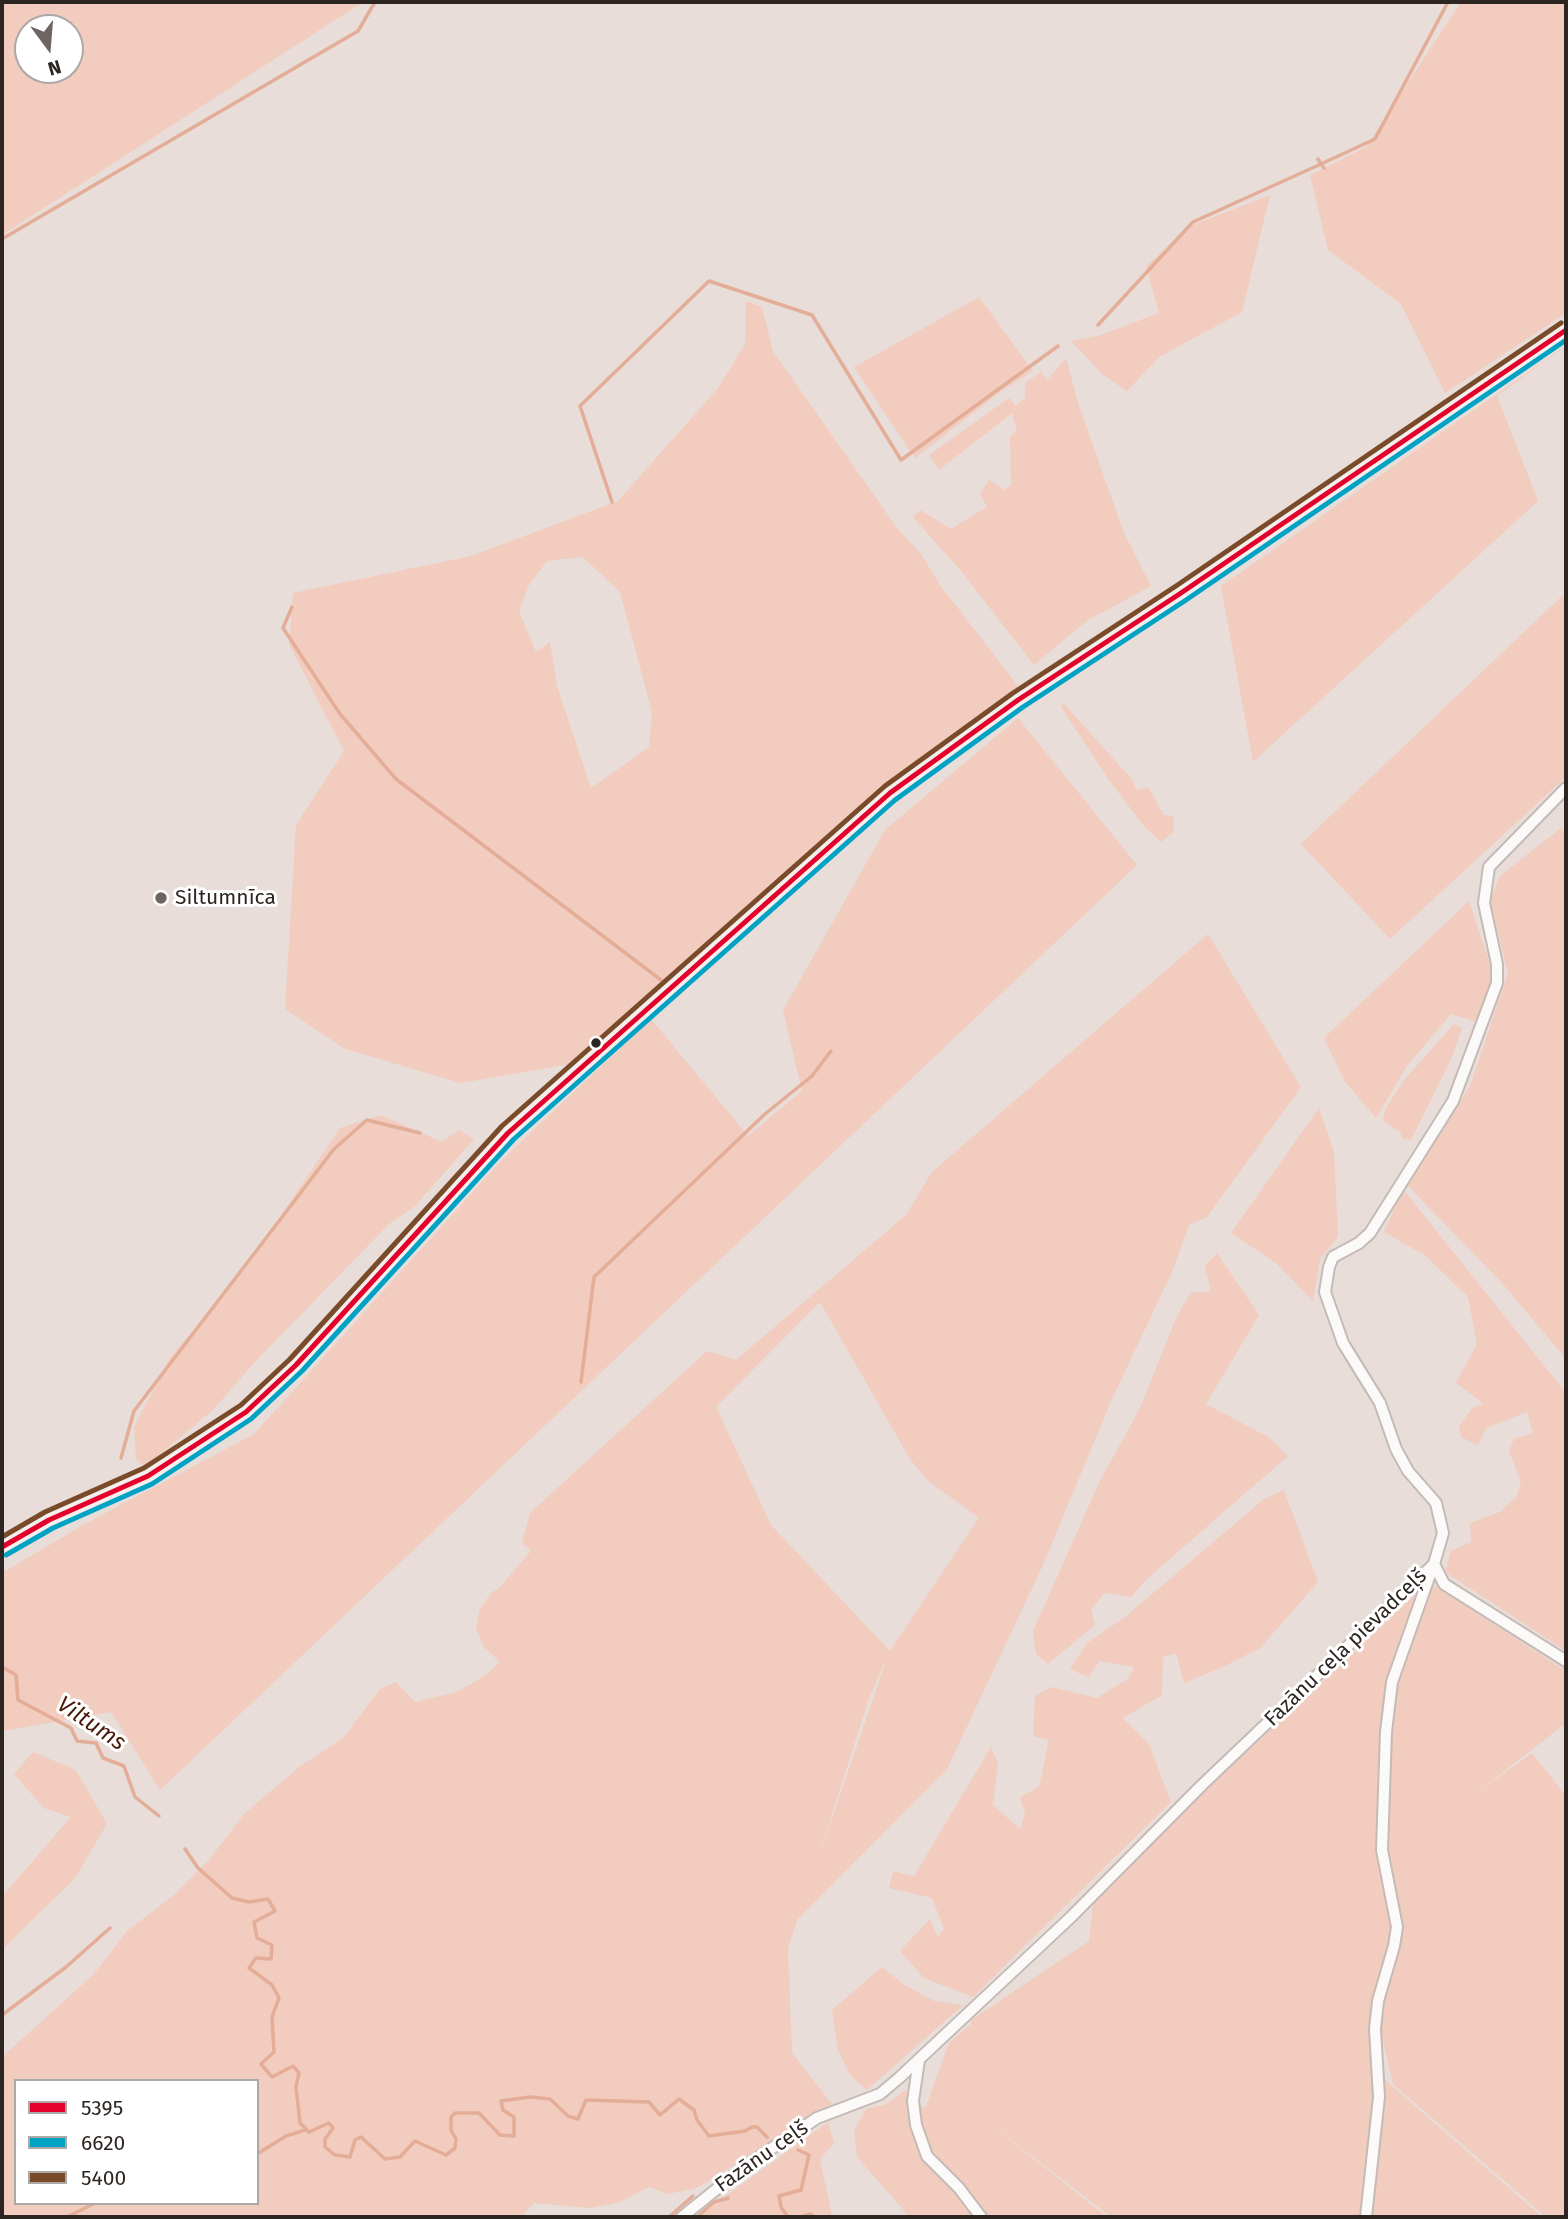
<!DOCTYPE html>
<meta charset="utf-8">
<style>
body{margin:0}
#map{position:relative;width:1568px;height:2219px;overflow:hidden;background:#e8ddd8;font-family:"Fira Sans",sans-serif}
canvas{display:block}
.frame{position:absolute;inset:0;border:4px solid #2d2522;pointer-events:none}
.legend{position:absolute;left:14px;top:2079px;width:245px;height:126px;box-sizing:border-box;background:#fff;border:2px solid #aba8a7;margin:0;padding:9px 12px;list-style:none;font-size:21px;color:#2d2522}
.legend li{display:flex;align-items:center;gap:14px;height:35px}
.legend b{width:35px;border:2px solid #aba8a7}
.north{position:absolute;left:14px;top:14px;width:70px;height:70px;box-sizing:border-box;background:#fff;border:2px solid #aba8a7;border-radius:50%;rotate:164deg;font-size:19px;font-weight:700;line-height:28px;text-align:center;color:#2d2522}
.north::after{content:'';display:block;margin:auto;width:24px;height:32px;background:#6e6562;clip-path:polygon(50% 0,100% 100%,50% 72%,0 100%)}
</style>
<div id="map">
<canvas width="1568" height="2219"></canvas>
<div class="frame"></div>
<ul class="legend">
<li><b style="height:9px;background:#e4002b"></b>5395</li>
<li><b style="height:9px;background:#02a2c5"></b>6620</li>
<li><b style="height:9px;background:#7a4b2a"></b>5400</li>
</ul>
<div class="north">N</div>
</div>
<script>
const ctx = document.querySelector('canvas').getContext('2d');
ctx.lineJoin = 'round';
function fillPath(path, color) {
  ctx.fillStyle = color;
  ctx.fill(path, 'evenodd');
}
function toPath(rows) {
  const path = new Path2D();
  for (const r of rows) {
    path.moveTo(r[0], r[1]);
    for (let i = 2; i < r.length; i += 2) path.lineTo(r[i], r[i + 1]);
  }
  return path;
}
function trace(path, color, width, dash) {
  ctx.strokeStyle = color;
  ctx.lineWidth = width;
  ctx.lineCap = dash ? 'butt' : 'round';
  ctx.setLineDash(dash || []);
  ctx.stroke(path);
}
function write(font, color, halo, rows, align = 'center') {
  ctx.font = font + ' "Fira Sans",sans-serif';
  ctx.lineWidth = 6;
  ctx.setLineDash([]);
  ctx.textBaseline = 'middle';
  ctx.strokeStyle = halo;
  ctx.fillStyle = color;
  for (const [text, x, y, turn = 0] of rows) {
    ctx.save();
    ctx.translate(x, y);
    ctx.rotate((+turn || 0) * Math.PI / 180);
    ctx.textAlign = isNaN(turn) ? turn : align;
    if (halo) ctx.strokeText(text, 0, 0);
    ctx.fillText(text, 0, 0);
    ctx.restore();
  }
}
fillPath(toPath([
 [2,2,363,2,2,235],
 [28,28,70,28,70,70,28,70],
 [1461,2,1566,2,1566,313,1445,393,1401,304,1328,250,1310,175,1366,147],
 [1270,195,1242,312,1159,357,1127,391,1102,374,1071,341,1098,336,1159,313,1146,266,1193,225],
 [979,297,1033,371,1000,392,915,458,854,367],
 [746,301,762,307,773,351,897,528,921,554,940,585,1018,686,906,768,577,1063,461,1083,345,1049,285,1009,296,825,344,751,289,644,293,593,471,556,618,501,719,387,745,344],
 [583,557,620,592,652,712,649,747,591,788,557,686,550,642,536,652,519,611,529,585,547,561],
 [1566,346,1497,396,1538,501,1253,762,1221,586],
 [1066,358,1078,403,1124,533,1151,586,1088,620,1034,665,961,571,913,517,920,510,951,529,987,507,980,494,989,480,1005,490,1011,484,1010,437,1017,431,1012,413,939,470,929,455,1009,398,1016,406,1025,398,1025,383,1041,372,1047,380],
 [1563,595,1566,607,1566,777,1390,939,1301,844],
 [1063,703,1131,778,1137,790,1148,787,1164,815,1174,816,1173,832,1161,842,1143,825,1109,780,1061,707],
 [1018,718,1137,865,160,1790,111,1712,3,1731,2,1573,83,1525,254,1434,502,1160,651,1019,748,1136,802,1091,783,1010,885,830],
 [1561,828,1566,834,1566,1359,1503,1284,1407,1185,1470,1086,1508,973,1490,899,1501,875],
 [1469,901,1494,977,1477,1022,1451,1014,1407,1066,1376,1118,1345,1082,1324,1038],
 [1208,934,1301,1087,1207,1217,1189,1225,1172,1272,1111,1401,1043,1565,947,1769,797,1920,788,1948,792,2053,832,2104,697,2188,668,2194,649,2187,620,2202,590,2208,534,2203,521,2217,2,2217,2,2057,93,1975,127,1931,173,1896,209,1860,244,1814,299,1767,343,1738,380,1689,396,1682,415,1702,457,1692,486,1675,500,1662,483,1646,476,1628,480,1609,491,1593,498,1589,531,1551,522,1543,530,1513,707,1351,736,1360,906,1215,932,1172],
 [820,1302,910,1459,926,1479,979,1518,890,1651,771,1525,716,1407],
 [884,1664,885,1664,816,1865,868,1701],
 [16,2081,257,2081,257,2203,16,2203],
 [1454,1024,1462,1028,1452,1057,1411,1140,1403,1139,1400,1132,1383,1121,1385,1110,1403,1081],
 [1319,1108,1334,1152,1338,1237,1320,1259,1313,1301,1276,1263,1231,1233],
 [381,1115,442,1142,459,1130,474,1139,415,1206,389,1224,254,1363,214,1409,145,1467,136,1459,134,1427,170,1358,247,1266,340,1128],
 [1403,1189,1566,1393,1566,1651,1445,1572,1451,1551,1471,1542,1470,1523,1500,1512,1517,1496,1521,1482,1509,1451,1514,1439,1533,1433,1527,1412,1486,1428,1478,1445,1461,1437,1459,1426,1473,1407,1484,1404,1456,1383,1477,1344,1468,1297,1426,1256,1384,1232],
 [1217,1253,1259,1315,1206,1404,1268,1437,1288,1456,1147,1579,1131,1597,1105,1593,1091,1609,1095,1625,1048,1664,1036,1654,1033,1631,1099,1483,1140,1408,1176,1318,1190,1293,1211,1291,1205,1266],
 [1284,1490,1318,1582,1260,1648,1225,1666,1184,1683,1176,1653,1163,1657,1162,1695,1123,1718,1149,1744,1171,1802,973,1997,924,1978,900,1951,930,1919,938,1937,944,1929,932,1898,889,1888,893,1871,914,1876,991,1747,998,1764,993,1805,1020,1829,1025,1814,1020,1797,1039,1787,1049,1740,1033,1736,1035,1696,1051,1687,1097,1698,1129,1678,1134,1667,1100,1661,1088,1677,1070,1669,1087,1643,1125,1617,1264,1499],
 [1435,1586,1566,1671,1566,1723,1475,1794,1532,1753,1566,1796,1566,2217,1546,2217,1393,2084,1381,2032,1388,1978,1396,1953,1385,1839,1394,1681,1427,1588],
 [1416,1594,1389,1681,1378,1855,1392,1930,1388,1957,1372,2007,1375,2071,1542,2217,1111,2217,970,2108,1107,2217,908,2215,857,2157,854,2131,866,2109,887,2104,905,2090,925,2109,949,2043,971,2024,971,2020,1089,1941,1093,1904,1215,1782],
 [33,1752,76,1770,107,1824,75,1878,2,1950,2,1892,5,1893,71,1817,44,1808,14,1774],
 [882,1967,903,1984,934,2001,963,2005,867,2090,850,2075,838,2050,832,2010],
 [828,2122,834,2143,820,2159,832,2217,697,2217]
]), '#f2ccbe');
trace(toPath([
 [1318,159,1321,164,1375,139,1448,2],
 [2,239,358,31,375,2],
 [1098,325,1193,222,1321,164,1324,168],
 [612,502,580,406,709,281,812,315,901,460,1058,346],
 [292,607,283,628,340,714,396,779,661,980],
 [581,1382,594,1277,765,1114,812,1076,831,1051],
 [121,1458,134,1411,334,1149,367,1120,420,1133],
 [2,1667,16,1675,18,1700,71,1728,77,1741,96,1743,103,1758,124,1766,135,1797,159,1816],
 [185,1849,198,1868,232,1898,249,1902,268,1899,275,1911,254,1922,257,1938,272,1945,271,1959,256,1958,249,1968,272,1985,279,1998,272,2017,274,2052,261,2064,272,2077,293,2066,299,2073,296,2087,300,2123,309,2132,329,2123,333,2128,325,2139,325,2147,335,2155,350,2157,355,2140,361,2137,385,2159,400,2157,415,2141,446,2155,455,2148,456,2139,451,2130,451,2117,455,2113,479,2113,500,2135,514,2136,514,2117,503,2110,501,2101,530,2097,550,2099,568,2116,578,2119,586,2100,649,2102,660,2115,679,2099,694,2110,697,2120,709,2136,745,2131,752,2127,757,2127,767,2137],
 [2,2015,66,1967,110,1928],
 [257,2154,286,2136,305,2130],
 [67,2217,95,2203],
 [669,2217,693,2196],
 [697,2217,714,2202,728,2198],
 [788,2217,781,2207,779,2196,801,2190,809,2155,798,2150],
 [801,2217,810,2214,815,2217]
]), '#e3ad97', 3.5);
const minor = toPath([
 [1434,1564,1444,1584,1566,1661],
 [919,2060,913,2101,916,2125,927,2156,959,2188,981,2217],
 [682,2217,744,2167,817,2118,880,2094,899,2078,1071,1917,1202,1785,1434,1564,1443,1533,1436,1503,1408,1471,1396,1449,1380,1403,1343,1343,1325,1292,1329,1267,1333,1257,1359,1243,1370,1233,1453,1101,1497,983,1497,964,1484,903,1489,867,1566,788],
 [1366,2217,1379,2097,1375,2029,1378,2001,1394,1946,1397,1927,1382,1850,1386,1732,1392,1682,1433,1566]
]);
const secondary = toPath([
 [2,1547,49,1520,148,1476,246,1412,296,1365,508,1133,890,793,1018,700,1181,593,1566,330]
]);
trace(minor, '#c4bab6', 14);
trace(secondary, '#c4bab6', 19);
trace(minor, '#fcfaf9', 10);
trace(secondary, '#f3efed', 16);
trace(toPath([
 [2,1547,49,1520,148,1476,246,1412,296,1365,508,1133,890,793,1018,700,1181,593,1566,330]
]), '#e4002b', 5);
trace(toPath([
 [6,1555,53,1528,152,1484,251,1419,302,1371,514,1139,895,800,1023,707,1186,600,1566,340]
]), '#02a2c5', 5);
trace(toPath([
 [2,1537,45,1512,144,1468,241,1405,290,1359,502,1126,885,786,1013,693,1176,586,1561,323]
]), '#7a4b2a', 5);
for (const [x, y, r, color] of [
 [161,898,7,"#6e6562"],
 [596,1043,6,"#2d2522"]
]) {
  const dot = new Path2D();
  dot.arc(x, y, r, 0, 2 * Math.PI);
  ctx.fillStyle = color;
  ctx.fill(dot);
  trace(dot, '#fff', 2.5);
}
write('21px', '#2d2522', '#fff', [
 ["Siltumnīca",175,898]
], 'left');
write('21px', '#2d2522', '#fff', [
 ["Fazānu ceļa pievadceļš",1346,1648,-44],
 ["Fazānu ceļš",762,2157,-35]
]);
write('italic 23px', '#481a06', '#fff', [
 ["Viltums",91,1724,34]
]);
</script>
